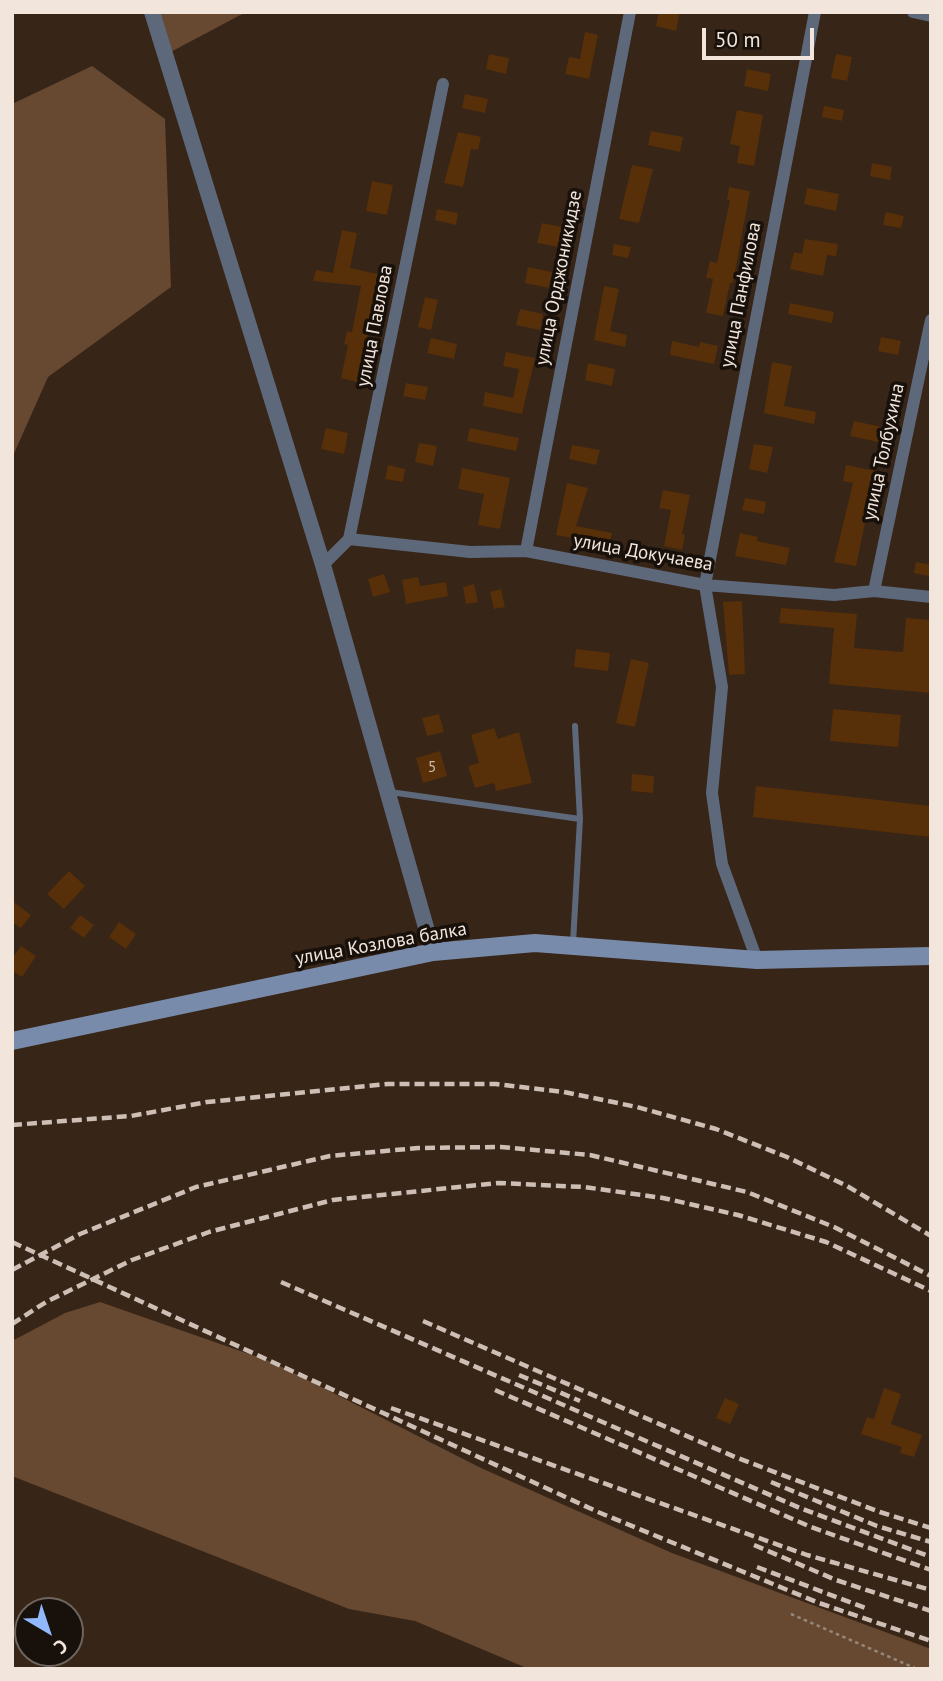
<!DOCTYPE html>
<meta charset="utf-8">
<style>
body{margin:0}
#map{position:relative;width:943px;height:1681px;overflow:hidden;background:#372517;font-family:"PT Sans",sans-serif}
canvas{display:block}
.frame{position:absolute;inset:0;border:14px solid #f2e5dc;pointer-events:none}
.north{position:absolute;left:14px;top:1597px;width:70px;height:70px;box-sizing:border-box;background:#18100a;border:2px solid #6f655e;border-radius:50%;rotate:141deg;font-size:19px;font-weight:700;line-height:28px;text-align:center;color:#f2e5dc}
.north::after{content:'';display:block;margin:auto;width:24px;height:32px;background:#91b8fd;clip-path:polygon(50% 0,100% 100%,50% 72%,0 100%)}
.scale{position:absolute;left:702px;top:28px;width:112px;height:32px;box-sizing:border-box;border:4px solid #f2e5dc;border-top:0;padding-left:9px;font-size:21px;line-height:24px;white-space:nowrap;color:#f2e5dc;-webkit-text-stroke:5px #18100a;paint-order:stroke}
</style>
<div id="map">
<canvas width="943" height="1681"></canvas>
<div class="frame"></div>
<div class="north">С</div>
<div class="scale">50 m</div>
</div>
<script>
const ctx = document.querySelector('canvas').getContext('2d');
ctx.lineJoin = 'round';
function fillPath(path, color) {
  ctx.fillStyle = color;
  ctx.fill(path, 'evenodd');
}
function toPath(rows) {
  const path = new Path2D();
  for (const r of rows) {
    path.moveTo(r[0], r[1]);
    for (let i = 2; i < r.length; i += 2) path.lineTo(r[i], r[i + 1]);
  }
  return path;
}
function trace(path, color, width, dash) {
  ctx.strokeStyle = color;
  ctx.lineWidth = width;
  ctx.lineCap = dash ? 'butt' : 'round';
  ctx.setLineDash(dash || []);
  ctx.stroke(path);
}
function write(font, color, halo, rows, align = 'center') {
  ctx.font = font + ' "PT Sans",sans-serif';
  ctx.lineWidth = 7;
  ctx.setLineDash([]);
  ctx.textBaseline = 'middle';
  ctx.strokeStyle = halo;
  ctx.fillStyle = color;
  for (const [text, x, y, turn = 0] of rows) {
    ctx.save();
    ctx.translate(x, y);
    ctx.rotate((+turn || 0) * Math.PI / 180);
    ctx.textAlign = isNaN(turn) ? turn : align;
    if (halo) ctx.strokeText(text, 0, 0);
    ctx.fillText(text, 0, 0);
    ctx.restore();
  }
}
fillPath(toPath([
 [152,12,246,12,165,55],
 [92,66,165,119,171,287,48,377,12,458,12,104],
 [100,1302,272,1362,481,1468,672,1553,931,1649,931,1669,529,1669,415,1621,349,1609,12,1476,12,1341,65,1313]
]), '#674830');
fillPath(toPath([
 [659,12,680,12,676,31,656,26],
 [585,32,598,35,589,79,565,74,569,57,580,59],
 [489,54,509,58,506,74,486,69],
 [836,54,852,57,847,81,831,78],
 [747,69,771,74,768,91,744,86],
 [465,94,488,99,485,113,462,108],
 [824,106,844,110,842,121,822,117],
 [737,110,763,115,754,166,737,163,740,146,730,144],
 [651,131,683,137,680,152,648,145],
 [458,132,481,137,478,150,471,149,463,187,444,183],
 [872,163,892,167,890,180,870,176],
 [632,165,653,169,639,223,619,219],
 [372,181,393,185,387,215,366,211],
 [729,187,750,191,733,283,730,283,723,316,706,313,713,279,706,278,710,261,717,263,730,200,727,200],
 [807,188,839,194,836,211,804,204],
 [437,209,458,213,456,225,435,220],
 [886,212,904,216,901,228,883,225],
 [542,223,562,227,558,247,537,243],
 [342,230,357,233,350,268,382,275,357,382,341,378,348,345,344,344,347,331,352,332,361,286,313,281,316,270,333,273],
 [805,239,838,244,836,256,827,255,823,276,790,269,794,252,802,254],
 [614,244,631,247,628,258,612,255],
 [528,267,552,272,549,288,525,283],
 [604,286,619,289,610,331,627,335,625,347,594,340],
 [425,297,438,300,431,330,418,327],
 [790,303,834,312,832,323,788,314],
 [520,309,543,314,540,330,516,325],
 [881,337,901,341,898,355,878,351],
 [431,338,457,344,454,359,427,353],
 [672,341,699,347,700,342,718,346,714,364,670,355],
 [506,352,535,358,522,414,483,406,485,392,513,398,519,369,503,366],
 [772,362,792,366,784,406,816,412,814,424,764,413],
 [588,363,615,369,612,386,585,380],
 [406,383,428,387,425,400,403,396],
 [854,421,882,427,878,442,850,436],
 [326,428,348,433,344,454,321,449],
 [470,428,519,438,516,451,467,441],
 [419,443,437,446,433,466,415,462],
 [754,444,773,447,767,473,749,469],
 [572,445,600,450,596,465,569,459],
 [388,465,405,469,403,482,385,479],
 [846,465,876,471,856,566,834,562,853,483,843,481],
 [462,468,510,478,500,529,478,525,484,494,458,489],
 [567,483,588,488,576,526,612,533,609,545,556,535],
 [663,490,690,495,682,534,685,535,682,550,664,546,671,510,659,508],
 [745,498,766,502,764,514,742,510],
 [740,533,758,537,757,541,790,548,786,565,735,556],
 [916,562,931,565,929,576,914,573],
 [384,574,390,592,373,597,368,579],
 [418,577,420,586,446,582,448,596,406,604,402,580],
 [474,584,478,602,466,604,463,587],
 [501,589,505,607,494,609,490,592],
 [742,601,745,674,729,675,723,602],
 [781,608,857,614,854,648,903,652,906,618,931,620,931,693,829,684,834,628,779,623],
 [576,649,610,653,608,671,574,667],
 [631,659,649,663,635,727,616,723],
 [833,709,901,715,898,747,830,741],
 [439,714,444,732,427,736,422,718],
 [494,728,498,739,519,732,532,783,496,791,494,783,475,788,468,766,479,763,471,735],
 [440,751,447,776,423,783,416,758],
 [632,774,654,776,653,793,631,791],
 [756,786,931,806,931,837,753,817],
 [69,871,85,886,64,909,47,894],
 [12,901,31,915,21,928,12,922],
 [80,915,94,925,84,938,70,928],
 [119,922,136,934,126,949,109,937],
 [21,946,36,956,22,977,12,971,12,959],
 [884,1388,901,1394,891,1424,922,1435,914,1457,900,1453,902,1447,861,1434,867,1417,874,1419],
 [725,1398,739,1404,730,1424,716,1418]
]), '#572f09');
trace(toPath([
 [791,1614,917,1669]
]), '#96877b', 2.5, [3.5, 3.5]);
trace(toPath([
 [575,726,580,819],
 [390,792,580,819,573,943]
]), '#5d687b', 6);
trace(toPath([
 [913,12,931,16],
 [349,539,470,552,526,551,705,585,834,595,874,591,931,597],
 [526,551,630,12],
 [323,565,349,539,443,84],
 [874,591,931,320],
 [757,960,722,864,712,793,722,687,705,585,815,12]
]), '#5d687b', 12);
trace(toPath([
 [152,12,323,565,433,952]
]), '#5d687b', 16);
trace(toPath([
 [12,1041,433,952,535,943,757,960,931,956]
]), '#798baa', 18);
trace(toPath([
 [12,1125,131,1116,207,1102,388,1084,496,1084,564,1092,637,1107,716,1129,787,1157,847,1186,931,1236],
 [12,1242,598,1512,819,1603,931,1641],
 [12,1270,80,1234,196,1187,330,1156,418,1148,501,1147,590,1155,747,1192,834,1227,931,1276],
 [281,1282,800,1508,931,1557],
 [423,1321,735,1457,880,1512,931,1528],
 [12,1324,46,1302,132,1260,209,1232,333,1200,498,1183,584,1187,663,1198,738,1215,826,1242,931,1291],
 [519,1375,580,1401],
 [495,1390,811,1527,931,1570],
 [391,1408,807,1555,931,1590],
 [771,1482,877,1526,931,1542],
 [754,1545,836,1580,931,1611],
 [757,1567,868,1609]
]), '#cdbfb5', 4.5, [10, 5]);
write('16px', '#cbb8a7', null, [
 ["5",432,767]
]);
write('19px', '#f2e5dc', '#18100a', [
 ["улица Орджоникидзе",559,278,-79],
 ["улица Панфилова",741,295,-79],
 ["улица Павлова",375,326,-79],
 ["улица Толбухина",884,452,-78],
 ["улица Докучаева",643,553,10],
 ["улица Козлова балка",381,944,-10]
]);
</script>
